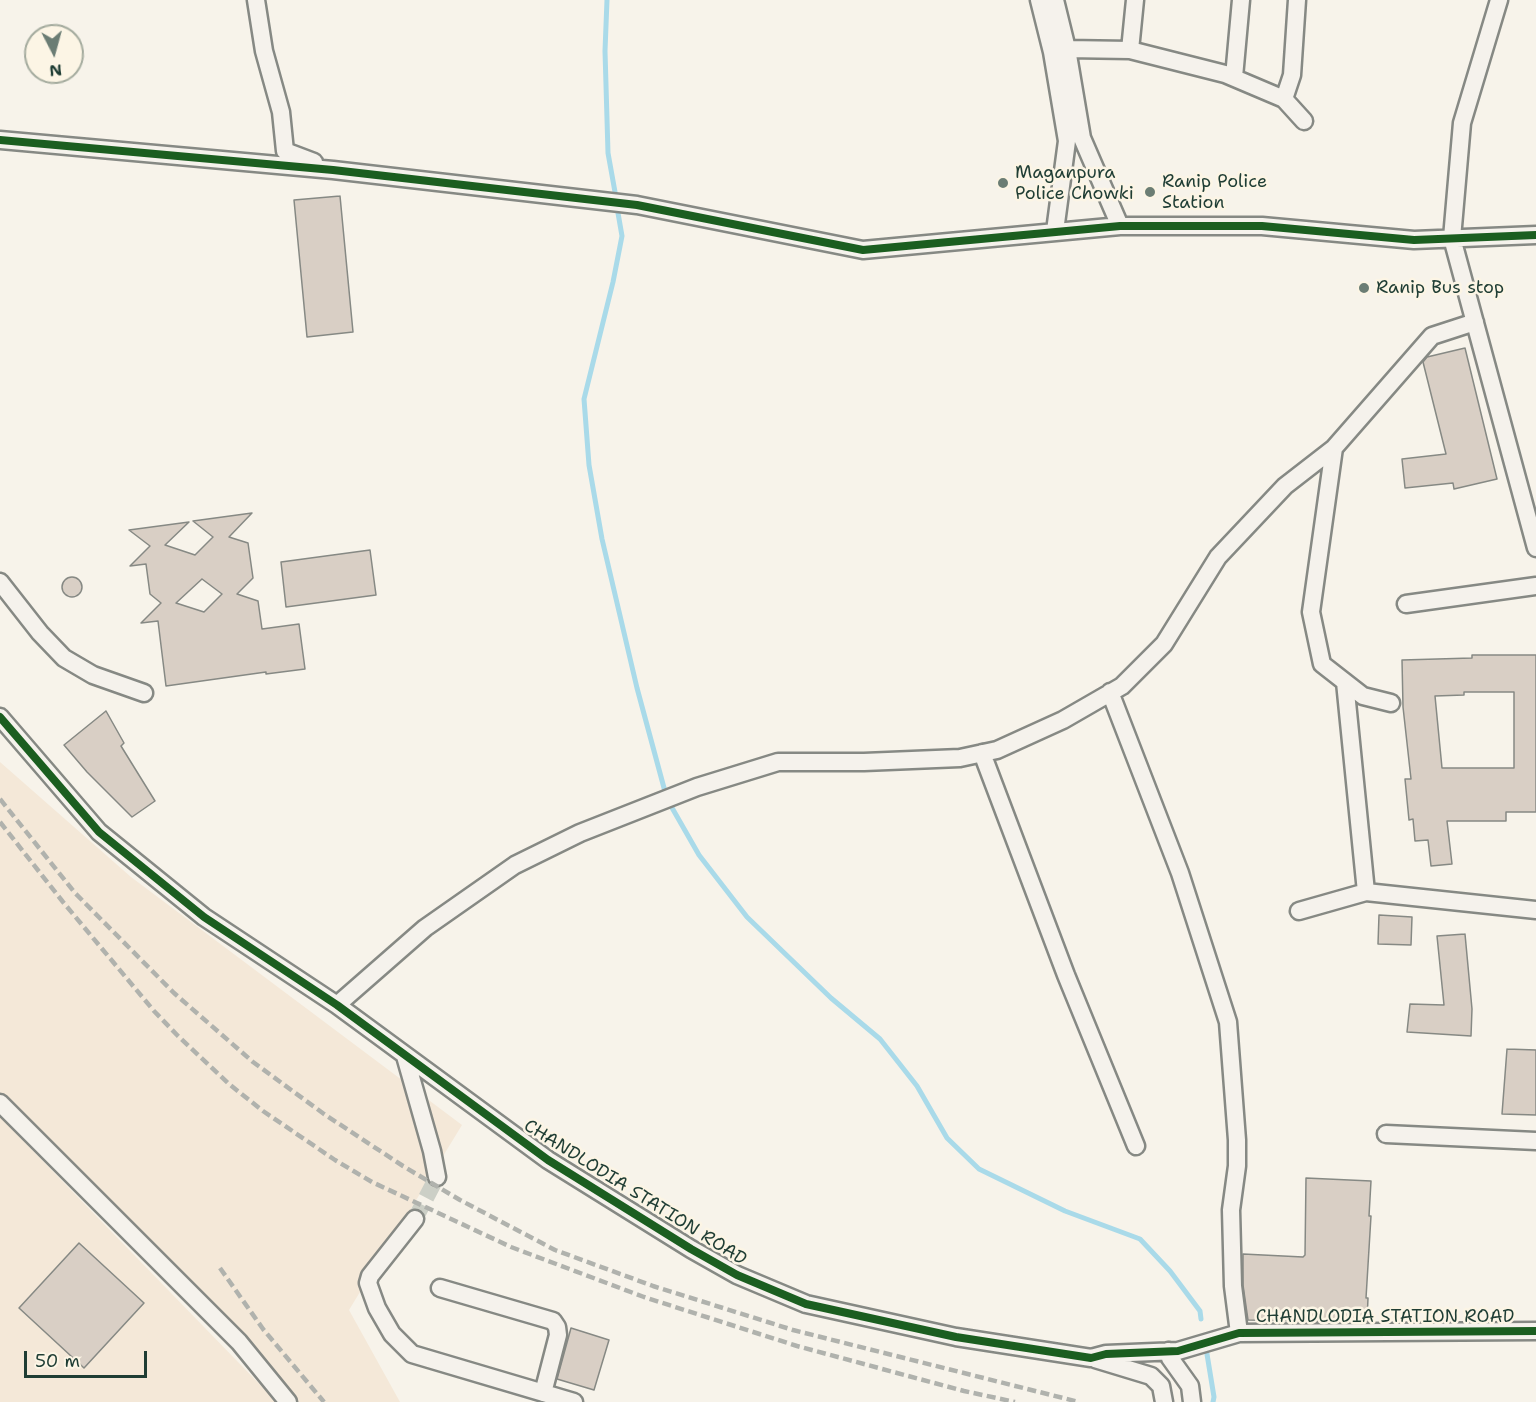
<!DOCTYPE html>
<style>
body{margin:0}
#map{position:relative;width:1536px;height:1402px;overflow:hidden;background:#f7f3ea;font-family:"Shantell Sans",sans-serif}
canvas{display:block}
.north{position:absolute;left:24px;top:24px;width:60px;height:60px;box-sizing:border-box;background:#fcf5e5;border:2px solid #a4ab9e;border-radius:50%;rotate:174deg;font-size:16px;font-weight:700;line-height:24px;text-align:center;color:#1f3d34}
.north::after{content:'';display:block;margin:auto;width:21px;height:27px;background:#6b7d74;clip-path:polygon(50% 0,100% 100%,50% 72%,0 100%)}
.scale{position:absolute;left:24px;top:1351px;width:123px;height:27px;box-sizing:border-box;border:3px solid #1f3d34;border-top:0;padding-left:8px;font-size:18px;line-height:21px;white-space:nowrap;color:#1f3d34;-webkit-text-stroke:4px #fcf5e5;paint-order:stroke}
</style>
<div id="map">
<canvas width="1536" height="1402"></canvas>
<div class="north">N</div>
<div class="scale">50 m</div>
</div>
<script>
const ctx = document.querySelector('canvas').getContext('2d');
ctx.lineJoin = 'round';
function fillPath(path, color) {
  ctx.fillStyle = color;
  ctx.fill(path, 'evenodd');
}
function toPath(rows) {
  const path = new Path2D();
  for (const r of rows) {
    if (r.length === 3) {
      path.moveTo(r[0] + r[2], r[1]);
      path.arc(r[0], r[1], r[2], 0, 2 * Math.PI);
      continue;
    }
    path.moveTo(r[0], r[1]);
    for (let i = 2; i < r.length; i += 2) path.lineTo(r[i], r[i + 1]);
  }
  return path;
}
function trace(path, color, width, dash) {
  ctx.strokeStyle = color;
  ctx.lineWidth = width;
  ctx.lineCap = dash ? 'butt' : 'round';
  ctx.setLineDash(dash || []);
  ctx.stroke(path);
}
function write(font, color, halo, rows, align = 'center') {
  ctx.font = font + ' "Shantell Sans",sans-serif';
  ctx.lineWidth = 5;
  ctx.setLineDash([]);
  ctx.textBaseline = 'middle';
  ctx.strokeStyle = halo;
  ctx.fillStyle = color;
  for (const [text, x, y, turn = 0] of rows) {
    ctx.save();
    ctx.translate(x, y);
    ctx.rotate((+turn || 0) * Math.PI / 180);
    ctx.textAlign = isNaN(turn) ? turn : align;
    if (halo) ctx.strokeText(text, 0, 0);
    ctx.fillText(text, 0, 0);
    ctx.restore();
  }
}
fillPath(toPath([
 [0,762,131,877,462,1125,349,1310,400,1402,0,1402,0,1117,273,1398,285,1385,157,1250,0,1093]
]), '#f4e8d8');
trace(toPath([
 [607,0,605,51,608,153,615,192],
 [618,213,622,236,613,282,584,399,589,465,602,539,637,688,667,799,699,855,747,917,831,998,880,1039,917,1086,947,1138,979,1169,1065,1211,1140,1239,1170,1271,1200,1311,1201,1319],
 [1206,1348,1214,1397,1213,1402]
]), '#a9dae9', 5);
const building = toPath([
 [340,196,353,332,307,337,294,200,340,196],
 [1465,348,1497,479,1454,489,1453,483,1405,488,1402,459,1446,454,1423,362,1427,357,1465,348],
 [252,513,229,537,248,543,253,578,237,594,258,601,262,629,299,624,305,669,266,674,266,672,166,686,158,621,141,623,161,603,150,594,146,564,130,566,150,546,129,530,189,522,165,545,195,555,213,537,193,521,252,513],
 [202,579,222,594,204,612,176,603,202,579],
 [370,550,376,595,286,607,281,562,370,550],
 [72,587,10],
 [1472,655,1536,655,1536,812,1506,812,1506,821,1447,821,1452,864,1431,866,1428,840,1415,841,1413,819,1409,820,1405,779,1411,779,1403,707,1402,660,1472,658,1472,655],
 [1464,692,1514,692,1514,768,1442,768,1435,696,1464,695,1464,692],
 [106,711,124,743,121,746,155,801,132,817,87,772,64,745,106,711],
 [1379,915,1412,917,1411,945,1378,944,1379,915],
 [1465,934,1472,1009,1471,1036,1407,1032,1410,1004,1444,1005,1437,936,1465,934],
 [1507,1049,1536,1050,1536,1115,1502,1114,1507,1049],
 [1306,1178,1371,1181,1369,1216,1371,1216,1366,1298,1368,1298,1367,1322,1248,1320,1243,1285,1243,1254,1303,1257,1305,1255,1306,1178],
 [79,1243,144,1303,84,1368,19,1308,79,1243],
 [571,1328,609,1340,594,1390,557,1379,571,1328]
]);
fillPath(building, '#d9cfc5');
trace(building, '#868984', 1.5);
trace(toPath([
 [415,1219,437,1177]
]), '#cccfc6', 16, [16, 8]);
const minor = toPath([
 [256,0,264,51,281,112,285,151,314,162],
 [1039,0,1052,52,1067,141,1055,231],
 [1055,0,1067,49,1082,138,1120,226],
 [1499,0,1462,123,1452,238,1536,548],
 [1067,49,1130,50,1225,74,1284,99,1304,121],
 [1130,50,1135,0],
 [1234,77,1241,0],
 [1284,99,1292,75,1297,0],
 [0,140,333,170,637,205,863,250,1120,226,1262,226,1414,240,1536,235],
 [1334,448,1311,612,1322,664,1363,696,1391,703],
 [0,582,40,633,64,658,93,675,144,693],
 [1406,604,1536,586],
 [1345,682,1366,892,1536,910],
 [1110,692,1180,873,1228,1022,1237,1140,1237,1166,1231,1210,1233,1286,1239,1333],
 [0,717,99,832,204,917,337,1005,548,1160,691,1249,737,1275,806,1304,956,1337,1091,1358,1106,1354,1178,1351,1239,1333,1536,1331],
 [982,753,1066,975,1136,1146],
 [1299,911,1366,892],
 [337,1005,425,928,515,865,580,833,697,787,778,762,864,762,960,758,997,750,1063,720,1122,686,1164,644,1218,557,1285,486,1334,448,1432,336,1475,322],
 [405,1056,432,1151,437,1177],
 [0,1103,239,1342,288,1402],
 [1386,1134,1536,1141],
 [415,1219,370,1276,368,1283,377,1308,392,1334,412,1354,574,1402],
 [440,1288,553,1321,557,1327,558,1335,543,1393],
 [1168,1351,1170,1358,1190,1386,1192,1402],
 [1095,1359,1151,1376,1161,1386,1164,1402]
]);
trace(minor, '#868984', 21);
trace(minor, '#f5f2ec', 16);
trace(toPath([
 [0,799,75,893,174,993,253,1062,324,1114,403,1166,460,1200,555,1250,653,1286,793,1330,1079,1402],
 [0,822,63,902,154,1011,178,1036,229,1084,263,1111,335,1160,372,1182,511,1247,644,1297,797,1346,964,1391,1015,1402],
 [220,1268,263,1329,324,1402]
]), '#b0b2ad', 4.5, [9, 4.5]);
trace(toPath([
 [0,140,333,170,637,205,863,250,1120,226,1262,226,1414,240,1536,235],
 [0,717,99,832,204,917,337,1005,548,1160,691,1249,737,1275,806,1304,956,1337,1091,1358,1106,1354,1178,1351,1239,1333,1536,1331]
]), '#1b5e20', 8);
for (const [x, y, r, color] of [
 [1003,183,6,"#6b7d74"],
 [1150,192,6,"#6b7d74"],
 [1364,288,6,"#6b7d74"]
]) {
  const dot = new Path2D();
  dot.arc(x, y, r, 0, 2 * Math.PI);
  ctx.fillStyle = color;
  ctx.fill(dot);
  trace(dot, '#fcf5e5', 2);
}
write('18px', '#1f3d34', '#fcf5e5', [
 ["Maganpura",1015,173],
 ["Police Chowki",1015,194],
 ["Ranip Police",1162,182],
 ["Station",1162,203],
 ["Ranip Bus stop",1376,288]
], 'left');
write('18px', '#1f3d34', '#fcf5e5', [
 ["CHANDLODIA STATION ROAD",635,1193,32],
 ["CHANDLODIA STATION ROAD",1385,1317]
]);
</script>
